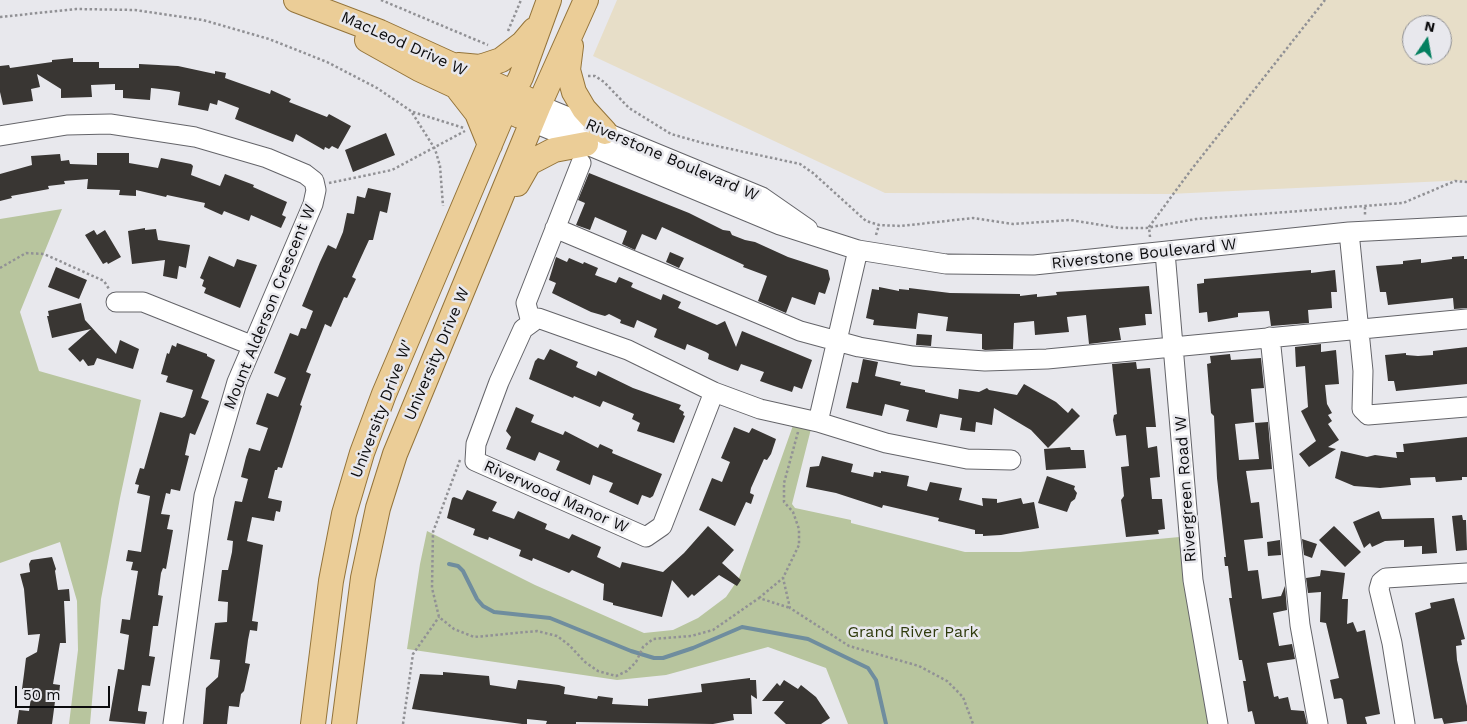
<!DOCTYPE html>
<style>
body{margin:0}
#map{position:relative;width:1467px;height:724px;overflow:hidden;background:#e8e8ed;font-family:"Work Sans",sans-serif}
canvas{display:block}
.north{position:absolute;left:1402px;top:15px;width:50px;height:50px;box-sizing:border-box;background:#e8e8ed;border:1px solid #909093;border-radius:50%;rotate:12deg;font-size:14px;font-weight:700;line-height:20px;text-align:center;color:#0b0b0d}
.north::after{content:'';display:block;margin:auto;width:18px;height:22px;background:#047f5f;clip-path:polygon(50% 0,100% 100%,50% 72%,0 100%)}
.scale{position:absolute;left:15px;top:686px;width:95px;height:22px;box-sizing:border-box;border:2px solid #0b0b0d;border-top:0;padding-left:6px;font-size:15px;line-height:18px;white-space:nowrap;color:#0b0b0d;-webkit-text-stroke:4px #e8e8ed;paint-order:stroke}
</style>
<div id="map">
<canvas width="1467" height="724"></canvas>
<div class="north">N</div>
<div class="scale">50 m</div>
</div>
<script>
const ctx = document.querySelector('canvas').getContext('2d');
ctx.lineJoin = 'round';
function fillPath(path, color) {
  ctx.fillStyle = color;
  ctx.fill(path, 'evenodd');
}
function toPath(rows) {
  const path = new Path2D();
  for (const r of rows) {
    path.moveTo(r[0], r[1]);
    for (let i = 2; i < r.length; i += 2) path.lineTo(r[i], r[i + 1]);
  }
  return path;
}
function trace(path, color, width, dash) {
  ctx.strokeStyle = color;
  ctx.lineWidth = width;
  ctx.lineCap = dash ? 'butt' : 'round';
  ctx.setLineDash(dash || []);
  ctx.stroke(path);
}
function write(font, color, halo, rows, align = 'center') {
  ctx.font = font + ' "Work Sans",sans-serif';
  ctx.lineWidth = 5;
  ctx.setLineDash([]);
  ctx.textBaseline = 'middle';
  ctx.strokeStyle = halo;
  ctx.fillStyle = color;
  for (const [text, x, y, turn = 0] of rows) {
    ctx.save();
    ctx.translate(x, y);
    ctx.rotate((+turn || 0) * Math.PI / 180);
    ctx.textAlign = isNaN(turn) ? turn : align;
    if (halo) ctx.strokeText(text, 0, 0);
    ctx.fillText(text, 0, 0);
    ctx.restore();
  }
}
fillPath(toPath([
 [617,0,1467,0,1467,180,1169,194,885,193,593,56],
 [1412,25,1442,25,1442,55,1412,55]
]), '#e7dec8');
fillPath(toPath([
 [62,209,20,312,39,371,141,400,120,498,101,599,90,724,69,724,78,650,77,601,60,542,0,563,0,219],
 [796,417,813,421,792,504,795,508,851,520,851,523,965,552,1020,552,1190,536,1218,724,848,724,826,668,768,647,666,675,617,680,407,649,420,564,427,531,535,585,644,633,673,630,698,618,726,597,739,578]
]), '#b8c59e');
trace(toPath([
 [449,564,458,566,463,571,477,599,483,606,494,612,550,618,631,651,654,658,663,658,693,648,742,627,808,639,868,668,876,680,886,724]
]), '#6f8d9e', 4);
fillPath(toPath([
 [73,58,73,62,99,62,99,68,139,68,139,64,178,66,215,74,215,71,226,73,225,78,270,94,271,90,291,99,289,102,327,117,329,114,351,126,338,149,332,146,329,149,325,147,324,150,296,134,293,142,235,119,239,108,218,100,217,105,210,103,208,111,178,105,180,92,169,90,151,88,150,100,123,98,123,90,115,90,115,84,91,85,92,97,61,98,61,89,37,74,40,87,31,89,33,101,3,105,0,92,0,66,9,65,10,68,52,62,52,60],
 [386,133,395,155,353,172,345,150],
 [97,153,129,153,129,163,158,168,161,158,191,164,193,166,191,175,220,186,225,174,254,185,253,187,287,202,282,215,286,217,281,228,251,215,249,221,224,211,222,215,204,207,205,203,167,195,166,197,136,190,136,196,119,195,120,190,87,189,88,179,64,181,65,184,48,186,49,189,11,196,12,198,0,201,0,174,32,165,31,156,60,154,61,161,69,160,70,164,97,165],
 [589,173,689,213,723,230,730,231,732,235,745,240,755,242,788,257,828,270,830,279,825,294,819,292,815,305,792,297,786,313,758,301,767,276,743,267,744,265,662,227,656,240,642,234,635,250,622,244,627,231,595,217,590,230,576,225,585,203,578,200],
 [368,188,391,193,387,213,380,211,373,240,369,240,352,277,356,279,347,298,344,297,331,327,325,324,306,372,311,374,300,405,302,406,282,468,278,467,277,470,275,470,268,498,282,501,280,512,276,511,274,521,252,517,247,541,263,545,252,621,258,622,257,631,250,630,248,640,245,663,250,664,244,691,241,694,239,707,229,706,227,724,203,724,206,688,218,677,220,660,210,659,215,623,227,622,228,602,218,601,222,570,228,570,232,552,233,541,227,540,235,501,242,502,248,479,241,477,246,457,249,448,260,451,268,428,256,424,267,393,278,397,286,378,274,373,290,333,298,336,301,328,306,329,313,311,302,306,320,262,328,245,336,249,343,232,347,213,354,214,357,196,365,198],
 [145,228,145,230,156,229,158,240,190,245,186,268,179,266,177,279,163,276,165,260,132,264,128,231],
 [94,230,97,235,105,230,121,257,108,264,107,262,103,264,85,235],
 [670,252,684,258,679,268,666,262],
 [209,256,234,267,237,259,257,265,240,308,204,293,206,288,202,286,204,280,200,278],
 [1464,256,1464,259,1467,259,1467,308,1454,309,1453,298,1388,305,1386,292,1380,292,1376,266,1403,264,1403,261,1421,259,1421,263,1452,259,1452,257],
 [556,257,567,262,569,258,583,264,584,262,598,268,595,275,616,283,619,277,633,283,631,287,661,300,663,294,681,302,678,308,717,325,725,321,736,347,742,331,812,360,802,389,794,386,792,392,774,386,760,381,764,372,741,364,738,371,732,369,708,359,709,354,706,352,687,344,685,350,654,337,657,329,637,320,634,328,620,323,621,320,609,314,605,316,591,312,552,293,556,283,549,280],
 [56,267,87,280,79,299,48,287],
 [1311,270,1311,273,1335,270,1337,292,1331,292,1332,308,1308,310,1309,323,1271,326,1269,311,1238,313,1238,317,1208,322,1207,312,1199,313,1197,284,1204,283,1204,279],
 [1149,286,1152,314,1145,314,1146,325,1119,328,1121,340,1089,344,1086,315,1067,317,1069,332,1035,335,1034,321,1014,323,1013,349,985,350,982,349,982,334,946,331,948,317,918,313,916,329,873,325,874,320,866,318,872,289,879,290,879,287,899,291,899,289,909,290,909,288,950,293,1020,294,1020,296,1037,294,1037,297,1057,295,1056,292],
 [81,303,85,320,116,354,120,340,139,349,133,369,97,358,94,365,88,366,83,359,80,362,68,349,91,329,52,338,47,316,49,316,48,311],
 [917,334,932,335,931,346,916,345],
 [177,343,207,354,207,356,215,360,201,398,209,401,195,435,190,433,185,455,189,456,180,491,171,489,170,494,166,493,161,514,170,515,167,529,173,530,166,569,163,568,161,573,158,595,163,596,158,626,153,626,149,656,155,657,150,686,142,685,138,709,138,711,147,712,145,724,109,721,118,669,124,670,129,635,120,633,122,619,130,620,138,571,131,570,133,562,126,561,128,550,141,552,150,496,137,493,139,485,135,484,140,468,144,469,160,412,182,418,185,416,193,390,166,382,168,376,161,374,167,353,169,354,172,345,176,347],
 [1321,344,1321,352,1336,350,1339,384,1325,385,1327,404,1332,413,1328,415,1332,421,1328,424,1339,440,1328,447,1336,449,1309,467,1299,454,1316,441,1301,411,1308,407,1305,366,1296,367,1295,347],
 [1467,347,1467,384,1396,391,1394,381,1388,381,1385,355,1406,353,1406,355,1418,356,1433,355,1433,351],
 [550,349,578,362,576,367,596,376,598,371,633,388,681,405,679,409,684,412,683,415,685,416,674,443,637,431,640,423,632,419,634,414,603,401,600,407,574,396,573,398,529,379,535,361,538,358,544,360],
 [1230,354,1231,360,1261,358,1264,388,1251,389,1254,422,1235,424,1239,460,1259,459,1255,423,1268,422,1272,469,1246,471,1251,503,1259,502,1263,538,1244,540,1248,571,1258,570,1262,599,1281,596,1285,586,1287,610,1273,613,1279,646,1292,644,1295,659,1267,663,1274,697,1278,696,1279,699,1288,697,1291,710,1304,711,1307,724,1255,724,1252,711,1248,712,1243,681,1246,681,1242,660,1239,660,1229,598,1232,598,1228,566,1225,566,1224,557,1226,557,1217,478,1214,416,1211,413,1207,364,1211,363,1210,356],
 [863,359,878,362,875,376,901,382,900,385,925,390,925,392,958,399,959,389,979,392,987,388,989,390,1017,395,1024,384,1056,402,1068,413,1072,408,1080,416,1048,448,1031,430,994,408,992,425,976,422,975,432,960,430,962,418,940,414,937,428,906,421,909,410,885,404,882,416,846,408,852,382,858,383],
 [1136,362,1137,369,1150,368,1156,427,1146,427,1148,448,1157,446,1160,477,1150,478,1152,499,1162,499,1165,529,1158,530,1159,534,1126,537,1121,500,1124,496,1121,467,1129,466,1126,435,1116,436,1115,432,1113,420,1114,415,1117,414,1112,364],
 [516,407,534,415,531,422,563,435,565,431,598,448,600,444,613,450,612,453,662,474,653,496,650,498,642,495,638,505,609,492,613,483,593,475,590,485,556,470,560,461,539,452,535,461,506,449,511,437,506,431],
 [734,427,749,433,752,428,776,439,771,454,767,460,764,459,751,488,750,493,754,495,751,504,746,502,735,526,699,510,712,478,722,482,730,462,721,458],
 [1467,437,1467,477,1462,477,1462,480,1436,482,1435,477,1410,478,1411,485,1380,488,1354,486,1335,478,1341,451,1367,457,1375,455,1397,458,1396,452,1404,452,1403,444],
 [1070,447,1071,450,1084,450,1086,468,1046,470,1044,449],
 [822,456,853,464,851,472,873,477,874,472,881,473,881,471,909,476,907,486,927,491,930,482,962,488,959,500,983,506,982,498,997,499,997,503,1021,498,1023,504,1034,502,1039,528,1001,535,983,536,983,534,975,534,975,530,938,521,939,518,883,505,882,508,836,493,806,487,810,467,819,466],
 [1047,476,1075,486,1074,489,1077,493,1075,499,1071,502,1067,512,1038,503],
 [467,490,497,502,492,511,514,519,518,511,547,524,545,529,569,539,572,534,601,547,597,557,620,568,622,562,663,572,684,553,708,526,734,550,722,563,741,580,737,586,719,575,694,596,692,594,688,598,672,580,662,617,613,605,613,603,603,600,604,584,572,570,569,573,533,558,532,561,519,556,521,550,489,537,488,540,473,535,475,529,447,518,452,498,454,497,462,500],
 [1379,511,1382,519,1434,518,1437,553,1422,554,1422,546,1404,547,1404,540,1385,541,1372,547,1370,543,1364,548,1353,522],
 [1462,515,1463,520,1466,520,1467,550,1456,551,1452,516],
 [1334,526,1361,552,1345,567,1319,540],
 [1302,539,1317,544,1312,558,1304,555],
 [1280,540,1281,555,1268,556,1267,542],
 [52,557,56,569,55,571,58,590,69,589,70,601,64,601,66,643,60,643,53,684,60,685,59,695,56,694,52,724,17,724,19,710,29,711,32,691,22,689,24,674,26,658,37,652,40,634,28,635,24,589,20,574,30,572,29,564,31,560],
 [1321,570,1345,573,1342,599,1348,599,1347,624,1353,622,1357,632,1365,630,1380,714,1365,717,1367,724,1347,724,1343,700,1341,698,1334,699,1330,680,1339,678,1326,623,1320,622,1321,592,1308,593,1306,578,1320,576],
 [1454,598,1465,639,1461,640,1462,645,1456,646,1457,660,1467,706,1467,721,1444,724,1442,718,1434,719,1415,613,1431,608,1430,603],
 [443,672,489,676,490,685,516,689,518,680,559,685,565,687,564,694,597,699,598,696,613,698,612,704,648,706,648,699,702,692,701,684,750,678,750,680,756,680,757,699,751,695,752,714,733,714,734,720,713,724,576,722,576,724,546,724,547,721,527,719,527,724,522,724,412,709,420,674,443,675],
 [784,680,798,689,801,685,816,697,830,718,821,724,786,724,774,713,784,701,762,701,777,683,780,686]
]), '#393633');
const minor = toPath([
 [539,105,762,197,808,229],
 [532,122,780,225,858,250,946,264,1034,265,1349,232,1467,226],
 [0,136,67,125,110,124,195,137,267,158,305,174,314,181,316,190,313,204,237,382,204,496,173,724],
 [555,228,800,331,859,347,913,356,985,361,1047,359,1467,319],
 [1349,232,1363,371,1362,409,1368,415,1467,407],
 [1165,252,1193,580,1218,724],
 [116,302,143,302,251,345],
 [531,323,526,303,581,163],
 [1270,337,1300,625,1318,724],
 [714,392,662,526,646,537,475,461,476,444,499,382,523,329,538,318,628,350,714,392,760,409,818,422,886,443,967,459,1011,460],
 [818,422,858,250],
 [1405,724,1392,643,1379,589,1381,582,1386,578,1467,573]
]);
const major = toPath([
 [296,0,380,32,527,99],
 [367,40,419,69,520,116],
 [571,46,568,70,574,92,584,109,605,132],
 [458,65,480,67,501,60,523,43,534,30],
 [459,90,477,113,490,145],
 [517,184,529,163,554,150,586,144],
 [313,724,331,581,344,514,362,453,384,394,505,109,521,77,549,0],
 [344,724,363,578,378,508,395,454,539,105,586,0]
]);
trace(minor, '#646469', 21);
trace(major, '#94743a', 26);
trace(toPath([
 [381,0,488,45],
 [0,17,76,9,135,10,203,20,269,39,327,62,377,88,411,111,435,149,440,166,443,206],
 [508,31,521,0],
 [588,76,595,76,604,82,629,108,671,134,703,143,800,164,813,173,866,221,879,225,901,226,973,218,1013,224,1070,220,1120,228,1146,228,1196,219,1403,203,1455,181,1467,182],
 [413,112,464,128],
 [329,183,392,170,465,131],
 [1365,207,1365,217],
 [876,235,879,225],
 [1150,237,1149,227,1191,170,1325,0],
 [0,268,26,253,44,254,104,281,109,289],
 [798,432,784,483,784,502,793,512,799,529,799,545,783,578,790,608,849,646,919,666,947,681,963,697,973,724],
 [460,460,433,532,432,588,439,617,454,629,474,637,537,631,557,636,569,645,585,662,598,671,616,676,627,671,636,662,643,647,653,639,691,636,713,630,759,598,790,608],
 [759,598,783,578],
 [403,724,413,654,439,617]
]), '#919195', 2.5, [2.5, 2.5]);
trace(minor, '#fff', 19);
trace(major, '#ebcd97', 24);
write('16px', '#0b0b0d', '#e8e8ed', [
 ["MacLeod Drive W",404,44,24],
 ["Riverstone Boulevard W",672,160,23],
 ["Riverstone Boulevard W",1144,254,-6],
 ["Mount Alderson Crescent W",270,307,-68],
 ["University Drive W",437,354,-67],
 ["University Drive W'",382,409,-69],
 ["Rivergreen Road W",1186,489,-94],
 ["Riverwood Manor W",556,497,24]
]);
write('16px', '#2f3b0d', '#e8e8ed', [
 ["Grand River Park",913,632]
]);
</script>
